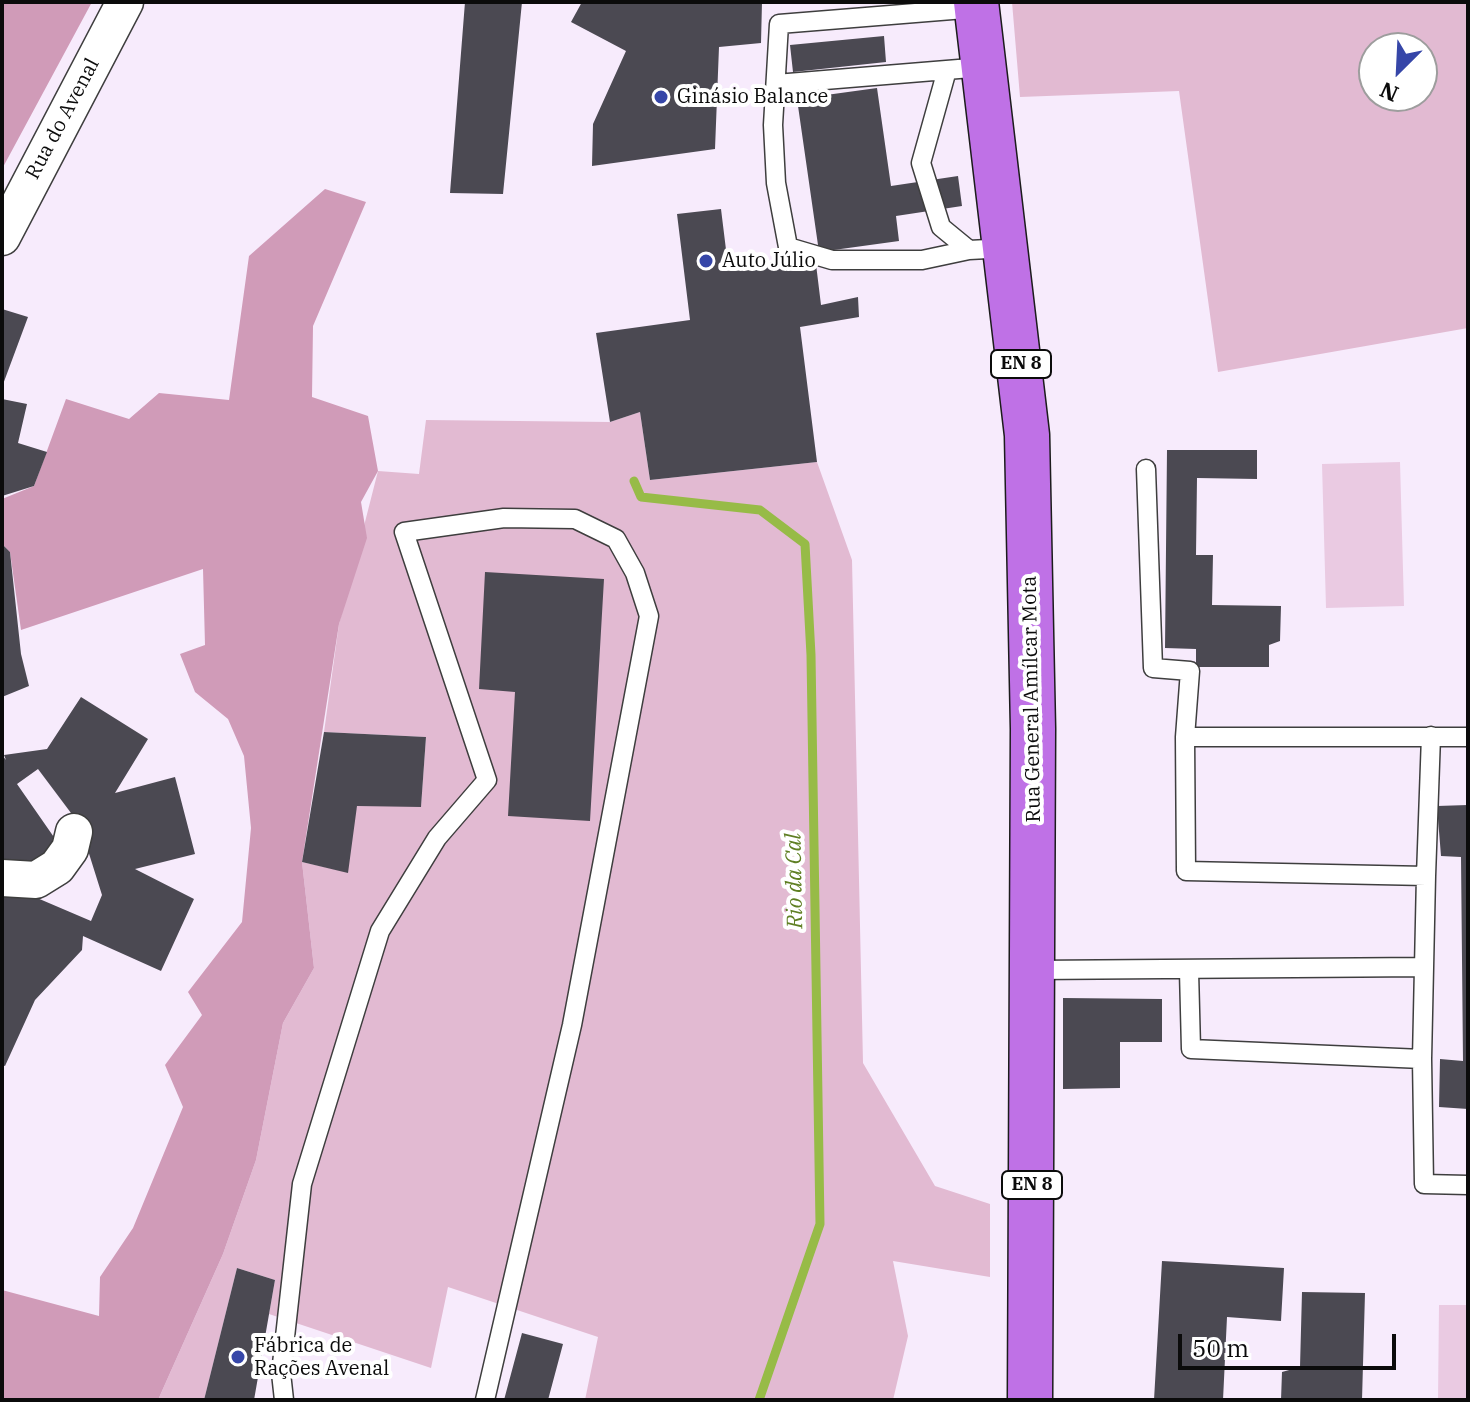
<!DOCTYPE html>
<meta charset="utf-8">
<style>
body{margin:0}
#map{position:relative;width:1470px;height:1402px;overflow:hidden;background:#f7ebfc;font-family:"IBM Plex Serif",serif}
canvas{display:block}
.frame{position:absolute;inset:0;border:4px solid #0b0b0b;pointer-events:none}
.north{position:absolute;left:1358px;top:32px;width:80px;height:80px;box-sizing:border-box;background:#fff;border:2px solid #9d9d9d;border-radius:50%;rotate:204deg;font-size:22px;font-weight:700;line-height:32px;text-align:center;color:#0b0b0b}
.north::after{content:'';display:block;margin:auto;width:28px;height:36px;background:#3646a8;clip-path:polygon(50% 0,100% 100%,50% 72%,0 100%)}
.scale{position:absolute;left:1178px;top:1334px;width:218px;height:36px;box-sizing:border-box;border:4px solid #0b0b0b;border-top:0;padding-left:10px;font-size:24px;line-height:28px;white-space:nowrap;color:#0b0b0b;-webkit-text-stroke:6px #fff;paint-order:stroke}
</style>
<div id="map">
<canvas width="1470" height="1402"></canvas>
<div class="frame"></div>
<div class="north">N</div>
<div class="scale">50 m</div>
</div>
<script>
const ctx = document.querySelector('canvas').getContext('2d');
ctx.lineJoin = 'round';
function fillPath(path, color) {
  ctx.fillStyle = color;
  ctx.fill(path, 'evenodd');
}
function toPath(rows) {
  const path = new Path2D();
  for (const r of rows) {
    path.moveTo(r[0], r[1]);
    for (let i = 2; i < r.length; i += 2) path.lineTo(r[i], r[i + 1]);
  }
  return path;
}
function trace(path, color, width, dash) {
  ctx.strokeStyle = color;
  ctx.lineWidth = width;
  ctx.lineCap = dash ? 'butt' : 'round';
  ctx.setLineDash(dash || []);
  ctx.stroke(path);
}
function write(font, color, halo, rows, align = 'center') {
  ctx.font = font + ' "IBM Plex Serif",serif';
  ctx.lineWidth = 8;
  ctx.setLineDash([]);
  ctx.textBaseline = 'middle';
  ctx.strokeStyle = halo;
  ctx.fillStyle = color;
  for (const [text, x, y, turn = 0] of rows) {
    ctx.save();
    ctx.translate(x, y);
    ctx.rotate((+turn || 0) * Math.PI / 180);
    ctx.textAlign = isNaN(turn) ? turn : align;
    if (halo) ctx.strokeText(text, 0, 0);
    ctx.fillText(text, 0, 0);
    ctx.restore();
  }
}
fillPath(toPath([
 [1012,2,1468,2,1468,328,1218,372,1179,91,1020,97],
 [1374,48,1422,48,1422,96,1374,96],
 [640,412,650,480,817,462,852,560,863,1063,935,1186,990,1204,990,1277,893,1261,908,1336,893,1400,585,1400,598,1337,448,1287,431,1368,269,1314,275,1280,237,1268,204,1400,158,1400,223,1254,256,1160,283,1023,314,968,302,862,338,870,357,806,421,806,426,737,324,732,339,624,378,471,419,474,426,420,610,422]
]), '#e2bad2');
fillPath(toPath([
 [2,2,92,2,2,169],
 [325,189,366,202,313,326,312,397,368,416,378,471,361,502,367,538,339,624,302,862,314,968,283,1023,256,1160,223,1254,158,1400,2,1400,2,1290,99,1316,100,1277,133,1228,183,1107,165,1065,202,1015,188,992,242,922,251,828,244,756,228,719,195,692,180,654,205,645,203,569,21,630,10,552,2,544,2,499,34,486,66,399,129,419,159,393,229,400,249,256]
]), '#d09bb8');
fillPath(toPath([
 [1400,462,1404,606,1326,608,1322,464],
 [1439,1305,1468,1305,1468,1400,1438,1400]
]), '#eacae2');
trace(toPath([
 [634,481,641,497,760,510,805,544,811,655,820,1224,759,1400]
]), '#97bb47', 9);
fillPath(toPath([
 [465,2,522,2,503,194,450,193],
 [582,2,762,2,761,43,719,47,715,149,592,166,593,124,626,51,571,22],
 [884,36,886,62,793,72,790,45],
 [877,88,891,186,958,176,962,206,896,216,899,241,819,252,797,99],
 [721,209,728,266,815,256,821,305,858,297,859,317,800,327,817,462,650,480,640,412,610,422,596,333,690,320,677,214],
 [2,309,28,317,2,387],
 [2,399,27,404,18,443,47,452,34,486,2,496],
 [1167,450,1257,450,1257,479,1197,478,1196,555,1213,555,1212,605,1281,606,1280,641,1269,645,1269,667,1196,667,1196,649,1165,648],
 [2,544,10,552,21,654,29,686,2,697],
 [485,572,604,579,590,821,508,816,515,692,479,689],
 [81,697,148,739,115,793,175,777,195,854,135,869,194,899,161,971,83,936,82,950,35,1000,5,1066,2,1065,2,883,91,921,102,895,80,825,38,769,17,784,58,843,30,873,2,872,2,755,6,760,4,755,47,749],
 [324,732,426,737,421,807,357,806,348,873,302,862],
 [1468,805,1468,1109,1439,1107,1440,1059,1463,1061,1461,857,1441,856,1437,806],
 [1063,998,1162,999,1162,1042,1120,1042,1120,1088,1063,1089],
 [1162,1261,1284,1268,1281,1321,1227,1317,1223,1400,1154,1400],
 [237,1268,275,1280,254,1400,204,1400],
 [1302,1292,1365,1293,1362,1400,1281,1400,1282,1372,1300,1367],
 [522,1333,563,1344,548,1400,504,1400]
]), '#4b4952');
const lane = toPath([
 [977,8,779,24,773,125,776,183,788,247,832,260,922,260,969,250,1007,248],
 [947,70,921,163,941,227,969,250],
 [776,84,983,67],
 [1146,469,1153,668,1190,671,1185,737],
 [1426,876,1431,736],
 [1034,970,1424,967],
 [1189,971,1191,1049,1422,1059,1424,1184,1468,1185],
 [1422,1059,1426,876,1186,871,1185,737,1468,737],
 [284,1400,281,1373,302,1184,380,931,437,838,487,780,404,532,504,518,575,519,616,539,635,573,649,616,572,1025,485,1400]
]);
const street = toPath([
 [2,237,125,2],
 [2,878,36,880,57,867,70,849,74,832]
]);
const primary = toPath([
 [976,2,1027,435,1033,729,1030,1400]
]);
trace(lane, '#3e3e3e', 21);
trace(street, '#3e3e3e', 39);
trace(primary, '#1c1c1c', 47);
trace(lane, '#fff', 18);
trace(street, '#fff', 36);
trace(primary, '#bf71e6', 44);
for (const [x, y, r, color] of [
 [661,97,8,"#3646a8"],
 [706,261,8,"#3646a8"],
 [238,1357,8,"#3646a8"]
]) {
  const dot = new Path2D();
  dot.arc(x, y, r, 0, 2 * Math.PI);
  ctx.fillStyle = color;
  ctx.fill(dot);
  trace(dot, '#fff', 3);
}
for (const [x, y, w] of [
 [1021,364,60],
 [1032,1185,60]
]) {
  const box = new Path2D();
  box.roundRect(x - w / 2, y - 14, w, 28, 6);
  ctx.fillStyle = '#fff';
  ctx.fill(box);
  trace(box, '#0b0b0b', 2);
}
write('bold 18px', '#0b0b0b', null, [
 ["EN 8",1021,364],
 ["EN 8",1032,1185]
]);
write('20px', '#0b0b0b', '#fff', [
 ["Ginásio Balance",677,97],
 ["Auto Júlio",722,261],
 ["Fábrica de",254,1346],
 ["Rações Avenal",254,1369]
], 'left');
write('20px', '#0b0b0b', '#fff', [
 ["Rua do Avenal",63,119,-62],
 ["Rua General Amílcar Mota",1032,699,-91]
]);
write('italic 22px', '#5f7f23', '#fff', [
 ["Rio da Cal",795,881,-91]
]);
</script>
